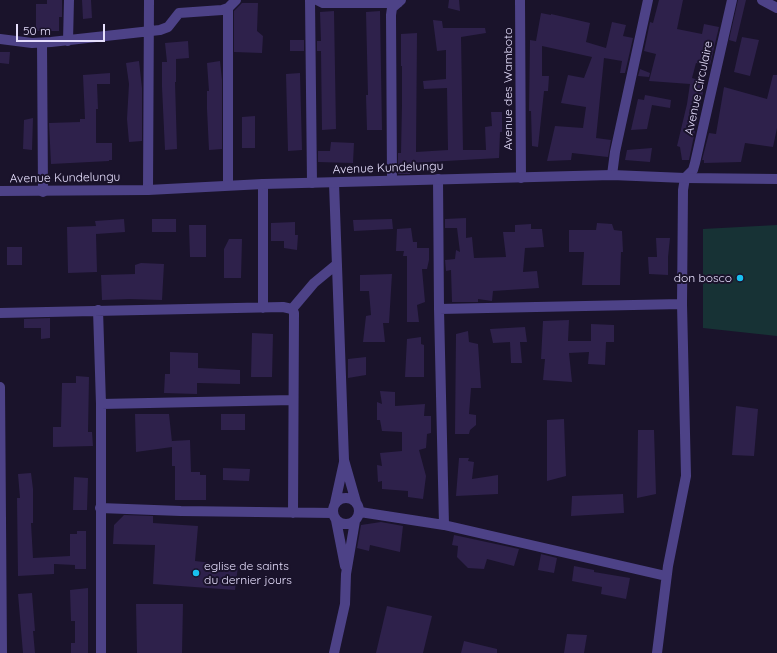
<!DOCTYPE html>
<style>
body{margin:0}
#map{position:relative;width:777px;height:653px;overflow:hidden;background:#1a132b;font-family:Quicksand,sans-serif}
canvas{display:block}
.scale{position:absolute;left:16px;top:24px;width:89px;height:18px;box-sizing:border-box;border:2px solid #e6dffd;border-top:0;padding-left:5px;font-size:12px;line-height:14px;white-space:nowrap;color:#e6dffd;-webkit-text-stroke:3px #1a132b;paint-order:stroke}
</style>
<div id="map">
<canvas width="777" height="653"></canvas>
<div class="scale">50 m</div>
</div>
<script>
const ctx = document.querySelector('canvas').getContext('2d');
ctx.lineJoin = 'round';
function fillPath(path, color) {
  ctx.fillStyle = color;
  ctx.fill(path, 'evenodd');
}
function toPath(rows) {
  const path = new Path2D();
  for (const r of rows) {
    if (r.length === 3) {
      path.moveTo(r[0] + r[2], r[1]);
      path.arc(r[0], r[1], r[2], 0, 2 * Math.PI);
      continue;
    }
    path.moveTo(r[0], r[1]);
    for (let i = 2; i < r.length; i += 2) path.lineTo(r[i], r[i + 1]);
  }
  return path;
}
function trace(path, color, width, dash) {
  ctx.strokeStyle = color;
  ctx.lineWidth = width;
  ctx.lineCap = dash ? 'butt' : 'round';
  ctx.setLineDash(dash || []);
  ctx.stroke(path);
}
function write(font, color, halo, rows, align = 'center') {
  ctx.font = font + ' Quicksand,sans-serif';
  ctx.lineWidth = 4;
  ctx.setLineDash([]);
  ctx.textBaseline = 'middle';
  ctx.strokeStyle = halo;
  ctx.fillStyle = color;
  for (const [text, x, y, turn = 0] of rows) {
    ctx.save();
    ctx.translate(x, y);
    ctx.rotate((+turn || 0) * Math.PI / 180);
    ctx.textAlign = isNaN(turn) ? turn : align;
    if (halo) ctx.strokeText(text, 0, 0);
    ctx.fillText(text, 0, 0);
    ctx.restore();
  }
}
fillPath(toPath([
 [777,225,777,336,703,328,703,229]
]), '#173235');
fillPath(toPath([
 [47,0,62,0,62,17,59,17,59,31,36,31,36,4,47,4],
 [82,0,91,0,92,18,83,19],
 [449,0,459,0,460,11,448,8],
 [659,0,683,0,677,29,702,34,704,24,719,27,710,65,708,64,708,66,696,63,692,78,705,82,689,160,682,160,680,147,677,146,687,104,690,84,649,81,656,54,644,51,650,22,653,23],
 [738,0,746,0,736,42,729,40],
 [242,3,258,3,257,31,263,36,262,53,234,52,234,11],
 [334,11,336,129,322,130,321,51,317,51,317,41,321,41,320,12],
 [380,11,382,130,367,130,366,95,368,95,366,12],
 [541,13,551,15,551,14,590,23,586,42,606,48,612,22,626,25,623,36,633,38,625,73,620,73,622,61,604,58,596,138,611,140,608,157,572,153,571,160,547,161,555,126,583,128,586,107,561,103,568,75,584,78,592,57,542,46,542,76,549,76,548,91,544,91,538,147,532,146,531,111,529,111,530,40,536,41],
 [433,20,442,21,443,28,485,28,486,33,461,37,463,150,486,150,485,127,492,126,491,112,502,112,502,132,500,132,499,158,410,163,410,174,398,174,398,153,401,153,402,105,402,66,401,66,401,34,417,33,416,152,448,150,447,88,424,89,423,81,446,79,446,50,437,51],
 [742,37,759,40,750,76,734,72],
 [290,40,304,40,304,51,290,51],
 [188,41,189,58,176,59,176,82,175,82,177,149,165,150,162,87,162,62,167,62,165,43],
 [0,52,10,52,9,64,0,63],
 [139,61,142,88,142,141,129,142,127,119,129,84,126,63],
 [220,61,222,80,222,149,209,150,207,109,207,91,209,91,207,63],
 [640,69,650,73,649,77,638,76],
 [110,73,110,84,97,84,98,109,96,109,96,143,112,143,112,160,109,160,109,161,51,164,49,123,80,122,80,119,85,119,83,75],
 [300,73,302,150,288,151,286,74],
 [773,75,777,75,777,128,773,147,745,143,741,162,704,163,704,160,702,160,709,133,716,134,724,87,767,99],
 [645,95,671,100,670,108,652,105,647,129,631,130,638,99,644,100],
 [255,116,255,148,242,148,242,117],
 [33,118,32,150,23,149,24,120],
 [331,142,354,143,353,163,318,162,318,151,330,151],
 [652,148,650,162,625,160,627,150],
 [466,218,466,238,472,237,474,258,506,257,503,232,515,232,515,225,531,224,531,229,542,229,544,247,525,248,523,272,537,271,539,288,493,291,492,301,478,299,478,302,452,302,451,270,446,271,445,260,455,259,456,250,460,252,457,228,445,228,445,219],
 [124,219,125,232,96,234,97,272,68,273,67,227,96,226,95,221],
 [152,219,176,219,176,232,152,232],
 [392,219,393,229,354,231,353,220],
 [295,222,295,235,298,235,297,250,284,248,284,241,271,241,271,223],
 [597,223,612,224,614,230,622,231,623,252,621,252,620,285,582,285,584,252,569,252,569,230,596,230],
 [189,225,206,225,206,257,190,257],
 [411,228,413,242,417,242,417,248,429,248,429,260,427,269,422,269,425,302,417,305,419,322,407,322,407,256,403,256,404,251,396,251,397,229],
 [656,238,670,238,668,257,668,275,649,274,648,257,657,257],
 [229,239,242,239,241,278,224,278,224,249],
 [7,247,22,247,22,265,7,265],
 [141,263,164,264,162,300,130,299,102,300,101,275,135,274,135,265],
 [392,274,389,323,383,323,385,342,363,342,366,316,371,315,369,291,360,291,360,275],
 [50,318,50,338,41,339,41,328,24,328,24,319],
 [569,320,568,341,591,341,591,324,614,325,614,342,606,342,605,365,588,364,589,352,569,353,572,382,543,380,545,359,541,359,543,321],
 [525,327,527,342,520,342,522,363,511,363,510,342,493,343,490,329],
 [468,331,469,342,478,344,481,388,471,388,469,414,476,415,476,425,470,430,469,434,455,434,456,334],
 [252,333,273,334,272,377,251,377],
 [421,337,421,344,424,345,424,377,405,377,407,339],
 [170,352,198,353,198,368,240,370,240,384,197,383,197,394,164,393,165,374,170,374],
 [366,357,366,375,348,378,348,359],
 [76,376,89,377,88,432,92,432,93,446,53,447,53,427,61,427,62,383,76,383],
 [380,391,395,392,395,406,425,404,424,416,431,416,431,433,427,434,426,448,419,450,426,476,423,499,408,497,408,491,382,489,382,481,378,482,377,465,382,466,380,453,402,451,402,432,382,431,380,420,377,420,377,402,382,404],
 [736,406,758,409,754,456,732,455],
 [135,414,169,414,172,442,172,441,190,440,191,472,200,472,200,475,206,475,206,500,175,500,175,466,172,466,172,447,136,452],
 [221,414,245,414,245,430,221,430],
 [564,419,566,476,547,481,547,420],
 [638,430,654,430,656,494,637,498],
 [459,458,469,458,468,461,474,462,472,479,498,475,498,494,456,496],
 [223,468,250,469,249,481,223,480],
 [31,473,33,489,33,523,31,523,33,558,70,556,70,534,77,534,77,531,86,531,86,569,75,569,75,565,54,564,54,574,18,576,17,498,20,498,18,474],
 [74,477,88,478,87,510,73,510],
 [623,494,624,513,571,516,572,496],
 [124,515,153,516,153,523,198,526,195,561,238,566,235,590,153,584,155,545,113,544,114,525],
 [381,522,403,526,400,552,370,545,369,551,357,548,361,525],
 [454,535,519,549,514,566,487,559,484,569,468,568,457,557,458,546,452,545],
 [541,554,557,558,554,573,538,570],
 [574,566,594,570,594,572,630,578,626,599,601,594,602,587,572,581],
 [88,588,88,653,71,653,71,643,75,643,75,621,71,621,70,590],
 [32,593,35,631,33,631,35,653,23,653,18,594],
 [136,604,183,604,182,653,137,653],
 [387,606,432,616,423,653,376,653],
 [567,634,587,635,584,653,564,653],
 [464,641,497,649,497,653,461,653]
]), '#2e214b');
trace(toPath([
 [310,0,312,183],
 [317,0,323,3,398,3],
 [520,0,521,178],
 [762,0,777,8],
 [0,39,32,43,51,42,160,30,168,27,179,13,222,10,228,8,236,0],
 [68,41,69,0],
 [42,43,43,192],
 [612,175,615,152,648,0],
 [438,179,439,309,444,525],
 [392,180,391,15,392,8,401,0],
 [334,183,344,460,356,502],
 [263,184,263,308],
 [228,185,228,8],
 [148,190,149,0],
 [292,309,294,313,293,513],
 [292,309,314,283,337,264],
 [439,309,682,304],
 [98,310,101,404,101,653],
 [0,313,283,307,292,309],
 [0,387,2,653],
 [101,404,293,400],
 [346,511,13],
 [335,503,344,462],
 [100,508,181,511,333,513],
 [360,512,444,525,666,576],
 [336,520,345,566],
 [334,653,345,604,346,574,355,521],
 [657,653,668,566,686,476,682,304,683,190,685,178,693,170,695,163,732,0]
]), '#4d4287', 10);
trace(toPath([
 [0,191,148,190,263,184,612,175,685,178,777,179]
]), '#4d4287', 10);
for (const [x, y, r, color] of [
 [740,278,4,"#18c0f0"],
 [196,573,4,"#18c0f0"]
]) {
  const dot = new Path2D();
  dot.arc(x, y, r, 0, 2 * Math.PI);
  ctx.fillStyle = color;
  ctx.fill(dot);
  trace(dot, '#1a132b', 1.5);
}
write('12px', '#e6dffd', '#1a132b', [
 ["Avenue Circulaire",699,88,-78],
 ["Avenue des Wamboto",508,89,-90],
 ["Avenue Kundelungu",388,168,-2],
 ["Avenue Kundelungu",65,178,-1]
]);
write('12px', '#e6dffd', '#1a132b', [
 ["don bosco",732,278],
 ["eglise de saints",204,566,"left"],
 ["du dernier jours",204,580,"left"]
], 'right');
</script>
